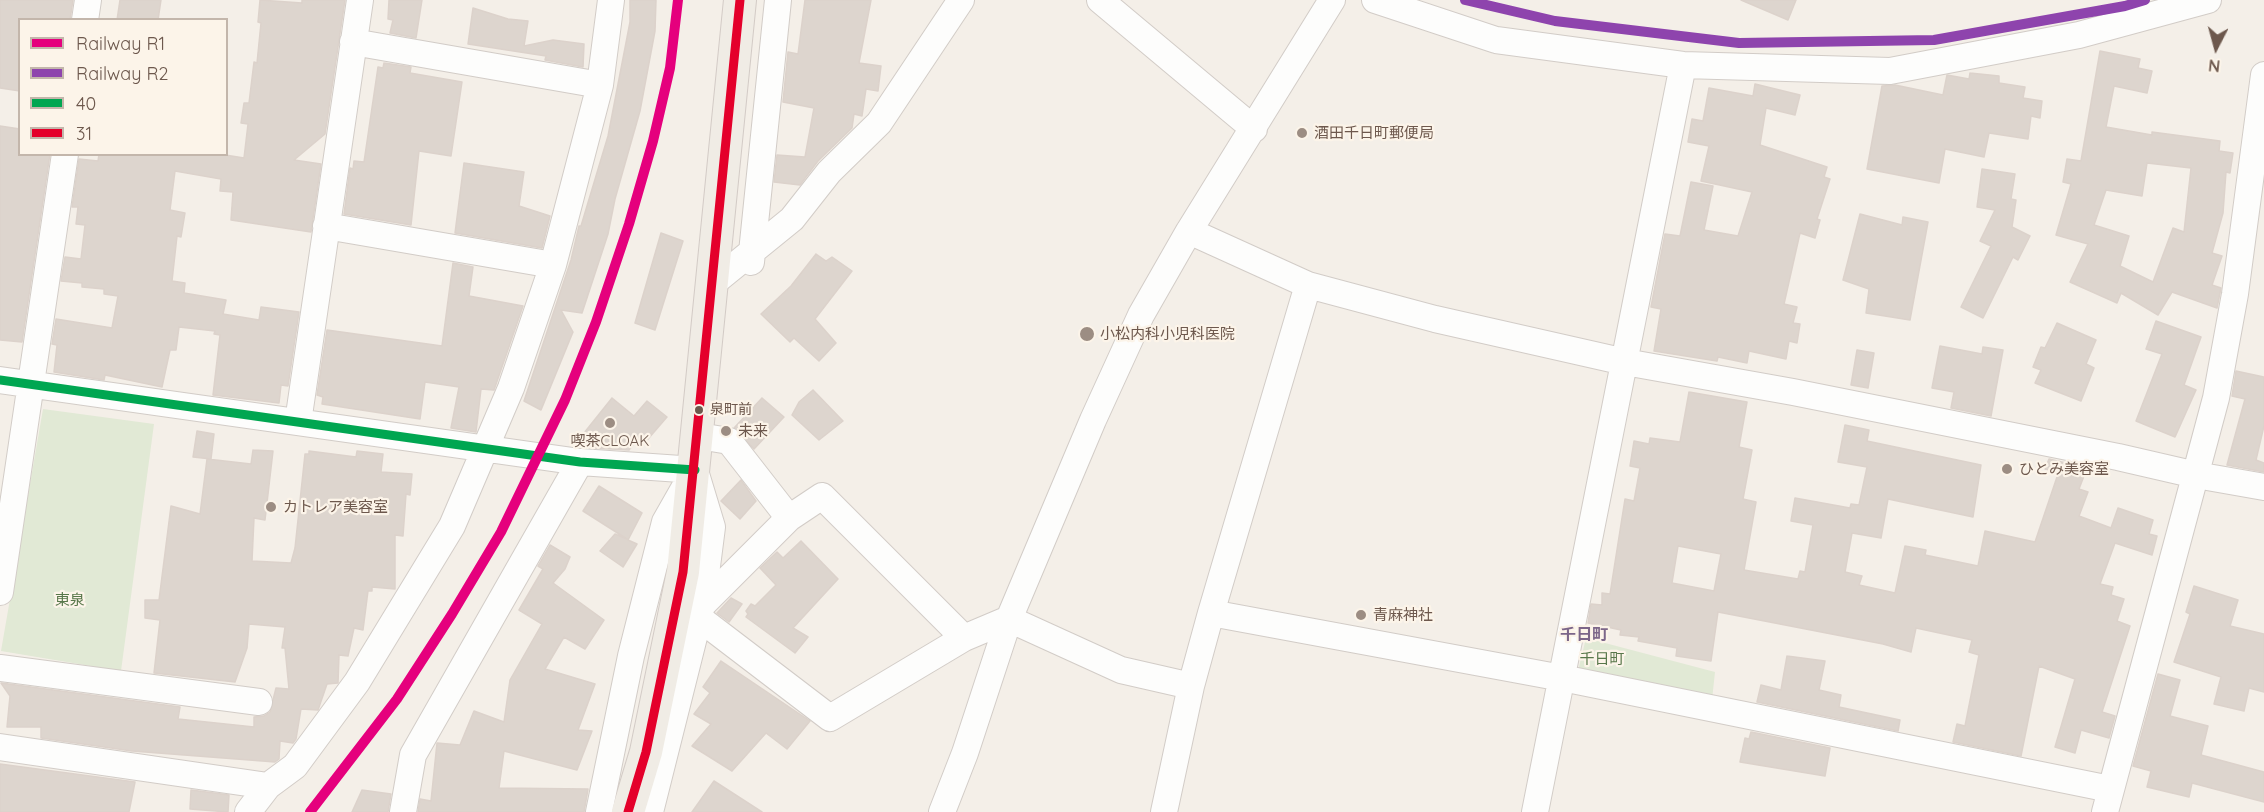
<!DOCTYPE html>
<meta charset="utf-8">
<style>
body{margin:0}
#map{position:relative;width:2264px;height:812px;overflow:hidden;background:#f4efe8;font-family:Quicksand,sans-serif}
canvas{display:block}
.legend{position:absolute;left:18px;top:18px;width:210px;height:138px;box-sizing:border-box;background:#fcf4e9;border:2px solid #c3b6ab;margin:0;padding:8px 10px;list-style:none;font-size:18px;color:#6d584d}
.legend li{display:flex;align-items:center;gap:12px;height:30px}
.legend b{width:30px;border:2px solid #c3b6ab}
.north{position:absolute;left:2186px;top:18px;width:60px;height:60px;-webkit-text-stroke:4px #fcf4e9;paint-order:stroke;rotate:186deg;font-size:16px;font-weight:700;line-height:24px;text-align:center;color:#6d584d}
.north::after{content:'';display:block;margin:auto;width:21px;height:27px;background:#6d584d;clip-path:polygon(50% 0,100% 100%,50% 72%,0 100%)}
</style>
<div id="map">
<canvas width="2264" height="812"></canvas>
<ul class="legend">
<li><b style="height:8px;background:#e5007d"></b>Railway R1</li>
<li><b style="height:8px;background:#8e44ad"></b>Railway R2</li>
<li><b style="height:8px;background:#00a651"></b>40</li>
<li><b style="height:8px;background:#e4002b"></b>31</li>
</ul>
<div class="north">N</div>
</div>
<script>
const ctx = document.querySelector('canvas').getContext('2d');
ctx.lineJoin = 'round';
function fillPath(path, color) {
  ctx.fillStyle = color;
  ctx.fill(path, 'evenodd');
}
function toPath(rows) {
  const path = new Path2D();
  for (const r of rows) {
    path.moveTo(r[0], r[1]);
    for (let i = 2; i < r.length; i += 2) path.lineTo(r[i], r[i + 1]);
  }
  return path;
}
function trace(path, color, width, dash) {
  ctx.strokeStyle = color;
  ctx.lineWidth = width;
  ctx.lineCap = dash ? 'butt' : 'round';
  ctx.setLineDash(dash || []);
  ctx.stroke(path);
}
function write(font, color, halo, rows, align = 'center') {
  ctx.font = font + ' Quicksand,"Noto Sans JP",sans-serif';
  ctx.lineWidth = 4.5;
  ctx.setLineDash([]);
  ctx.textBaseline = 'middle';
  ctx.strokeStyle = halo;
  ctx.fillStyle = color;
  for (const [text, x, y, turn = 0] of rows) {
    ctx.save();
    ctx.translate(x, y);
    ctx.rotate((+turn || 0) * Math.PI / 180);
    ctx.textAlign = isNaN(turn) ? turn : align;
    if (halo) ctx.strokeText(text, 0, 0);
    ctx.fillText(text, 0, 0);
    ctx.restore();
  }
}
fillPath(toPath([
 [43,409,154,424,121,671,1,651],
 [1586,638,1715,672,1712,700,1578,671]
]), '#e1e9d5');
const building = toPath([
 [0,0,73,0,70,20,20,20,20,91,0,88,0,0],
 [120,0,161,0,158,20,117,20,120,0],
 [260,0,302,3,302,0,345,0,325,134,294,160,321,164,311,232,231,220,233,192,220,191,221,179,175,171,170,210,185,213,181,237,177,236,172,281,185,283,184,293,226,300,223,314,259,320,261,307,299,312,288,386,281,385,279,403,213,395,220,335,214,334,215,331,179,327,176,350,170,350,162,387,105,375,104,380,54,372,57,345,52,344,56,319,112,328,118,296,104,294,104,289,82,287,82,283,61,281,65,257,81,259,85,225,76,224,78,207,72,207,79,159,98,161,99,154,219,154,244,158,248,124,241,123,244,103,249,103,254,62,257,63,261,23,258,22,260,0],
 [389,0,422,0,416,38,390,33,393,20,388,19,389,0],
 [630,0,656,0,655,31,640,111,615,199,608,234,582,313,561,310,573,332,541,410,524,401,571,260,579,226,581,226,608,136,630,22,630,0],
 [805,0,871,0,859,63,881,66,878,91,866,89,862,116,854,114,852,128,818,161,800,185,774,182,777,155,805,157,814,108,783,102,788,52,798,54,805,0],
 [1741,0,1796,0,1788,20,1741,0],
 [473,8,508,19,528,21,524,46,553,40,584,44,583,67,545,60,546,56,468,44,473,8],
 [2100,51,2140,59,2138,68,2152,71,2147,93,2114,86,2106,127,2152,135,2152,132,2220,141,2219,151,2233,153,2230,173,2226,172,2223,213,2212,253,2222,256,2212,285,2221,288,2217,308,2172,292,2158,315,2121,293,2117,303,2070,282,2088,244,2056,235,2071,184,2063,182,2067,159,2081,161,2100,51],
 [2147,163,2191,168,2184,232,2173,228,2153,282,2120,266,2129,236,2094,225,2106,190,2142,196,2147,163],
 [384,63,411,67,410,73,462,82,451,156,419,151,411,225,344,214,350,168,353,169,354,161,364,162,378,67,383,68,384,63],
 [1970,73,1999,76,1999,83,2025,87,2023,98,2042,101,2040,118,2031,116,2028,139,1989,133,1984,157,1945,149,1939,183,1867,169,1882,86,1895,85,1943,95,1947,75,1969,79,1970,73],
 [1755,84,1800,95,1795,115,1766,108,1760,145,1827,167,1824,177,1830,179,1817,219,1820,220,1815,238,1800,233,1784,304,1797,307,1793,323,1800,324,1797,343,1789,341,1786,359,1749,351,1747,363,1718,357,1717,361,1654,351,1661,309,1651,307,1665,234,1680,236,1691,182,1713,186,1704,230,1738,236,1752,192,1701,181,1709,146,1688,142,1692,119,1703,121,1709,88,1753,96,1755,84],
 [0,126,20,129,20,154,50,154,22,342,0,340,0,126],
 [464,163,524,172,519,206,550,216,542,248,455,233,464,163],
 [1982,169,2015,174,2011,199,2016,200,2012,227,2030,236,2018,260,2013,257,1983,318,1961,307,1991,246,1980,241,1995,210,1977,207,1982,169],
 [1860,214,1902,225,1903,217,1928,222,1910,320,1866,313,1869,289,1843,280,1860,214],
 [661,233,683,241,655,330,635,323,661,233],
 [816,254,826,261,832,257,852,271,815,319,836,343,819,361,794,338,790,342,761,314,791,286,816,254],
 [453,263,473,267,469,296,523,306,494,390,481,389,476,432,451,428,459,387,425,382,420,419,322,404,323,397,317,395,327,330,442,346,453,263],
 [2156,321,2201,337,2184,385,2196,390,2175,437,2136,421,2162,354,2146,349,2156,321],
 [2057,323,2096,340,2086,364,2094,368,2081,401,2035,383,2041,370,2033,367,2041,347,2045,348,2057,323],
 [1940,346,1982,354,1983,347,2003,350,1991,416,1951,408,1954,392,1932,388,1940,346],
 [1857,350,1874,353,1868,388,1851,385,1857,350],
 [2236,371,2264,377,2264,426,2256,460,2264,463,2264,472,2227,465,2245,399,2232,396,2236,371],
 [813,390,843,421,819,440,792,415,799,402,813,390],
 [1689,392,1747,402,1739,447,1752,450,1743,499,1756,502,1744,570,1798,579,1800,571,1805,572,1813,525,1791,521,1795,498,1850,508,1851,504,1859,505,1867,467,1838,462,1845,425,1869,430,1867,441,1981,465,1973,517,1888,499,1881,538,1852,533,1845,572,1862,576,1859,585,1895,593,1905,546,1926,550,1925,555,1978,566,1985,531,2035,542,2058,474,2045,469,2049,459,2087,468,2079,489,2088,492,2079,516,2111,528,2118,508,2153,520,2149,534,2157,536,2152,555,2115,543,2100,584,2113,587,2111,595,2124,599,2117,621,2130,626,2102,712,2115,716,2109,738,2081,730,2075,753,2055,747,2075,679,2039,666,2021,756,1953,742,1957,724,1965,726,1979,655,1969,652,1972,640,1916,628,1911,652,1883,644,1718,612,1711,661,1676,656,1677,648,1638,641,1639,637,1620,635,1621,630,1588,623,1591,604,1602,605,1602,593,1610,594,1625,499,1634,501,1640,468,1630,466,1634,441,1649,444,1650,438,1680,442,1689,392],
 [1678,546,1721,554,1714,591,1672,583,1678,546],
 [612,398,634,416,647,401,667,417,642,446,636,441,629,450,594,448,580,438,612,398],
 [762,398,784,417,754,449,734,428,762,398],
 [197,431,214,434,211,459,193,457,197,431],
 [253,450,273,451,265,520,254,518,252,561,291,563,295,548,305,454,309,454,309,451,356,457,357,451,383,454,381,472,412,474,410,495,406,494,403,536,395,535,395,589,372,587,372,591,368,591,363,630,354,628,348,656,339,655,338,683,327,684,318,710,301,709,296,739,293,743,280,741,279,759,275,762,132,751,41,738,41,727,7,727,10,696,1,683,180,707,178,719,254,727,254,717,264,716,270,712,276,688,289,689,285,648,282,648,285,627,249,624,247,648,235,682,154,673,160,620,145,618,145,600,159,600,171,506,200,514,207,459,251,464,253,450],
 [741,480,756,501,740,519,721,501,741,480],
 [599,486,642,513,628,540,637,544,623,567,600,551,615,534,627,539,583,511,599,486],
 [801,541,838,579,793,628,808,637,795,653,746,617,748,614,746,611,751,604,755,606,776,585,760,568,777,552,783,558,801,541],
 [550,545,570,557,565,569,553,583,604,620,585,649,564,637,545,669,595,684,578,730,592,731,577,770,504,751,499,788,588,789,584,812,418,812,420,799,431,801,437,743,460,745,474,711,504,722,510,680,542,624,519,610,543,569,538,566,550,545],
 [2194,586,2238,600,2230,626,2264,634,2264,692,2249,688,2244,711,2214,704,2221,677,2174,662,2190,614,2186,612,2194,586],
 [731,598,742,604,729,622,717,613,731,598],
 [1787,656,1825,661,1819,690,1841,695,1839,707,1900,720,1898,731,1757,702,1761,685,1781,690,1787,656],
 [721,661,810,721,787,749,766,733,732,771,692,746,711,724,694,714,710,693,703,687,721,661],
 [2158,674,2180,680,2170,716,2208,726,2201,755,2264,772,2264,802,2192,783,2189,797,2147,787,2151,771,2133,766,2158,674],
 [1751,732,1830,748,1825,776,1740,762,1745,738,1749,739,1751,732],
 [0,764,135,782,129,812,0,812,0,764],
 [714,781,762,812,692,812,714,781],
 [191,790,229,795,228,812,190,809,191,790],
 [362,790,391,794,388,812,352,812,362,790]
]);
fillPath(building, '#ddd5ce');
trace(building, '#dcd2cb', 1.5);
const minor = toPath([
 [1100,0,1254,129],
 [1375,0,1496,40,1683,65,1890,71,2079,35,2208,0],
 [85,20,88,0],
 [353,42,600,85,611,0],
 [326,226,553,265,600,85],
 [1189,231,1308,285,1435,319,1625,362,1793,392,2118,457,2196,475,2264,487],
 [751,262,778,0],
 [712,284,792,219,829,172,879,123,961,0],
 [0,380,580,462,695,470],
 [298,422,360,0],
 [699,436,729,441,789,518],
 [0,592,65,154],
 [702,605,789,518,822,496,964,638],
 [1211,613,1562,678,2110,789],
 [699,618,830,718,964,638,1009,619,1121,670,1191,686],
 [0,668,259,702],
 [0,747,268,786],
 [248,812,268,786,295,766,357,682,452,526,511,388,553,265],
 [403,812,413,755,580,462],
 [599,812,631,656,665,522,690,478],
 [650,812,702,605,712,527,696,474],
 [942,812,965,753,1009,619,1093,420,1141,315,1189,231,1332,0],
 [1164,812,1191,686,1211,613,1308,285],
 [1535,812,1683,65],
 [2105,812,2216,398,2235,294,2264,75]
]);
const major = toPath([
 [628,812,646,752,683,572,740,0]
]);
trace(minor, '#d2ccc7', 28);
trace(major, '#d3cbc6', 34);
trace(minor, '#fdfdfc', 26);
trace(major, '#f0ece5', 32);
const rail = toPath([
 [1465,0,1555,21,1739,43,1934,40,2125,6,2145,0]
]);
trace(rail, '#e3e1e3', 7);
trace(rail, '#fcf4e9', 4.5, [14]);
trace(toPath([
 [0,380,580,462,695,470]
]), '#00a651', 9);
trace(toPath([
 [628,812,646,752,683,572,740,0]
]), '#e4002b', 9);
trace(toPath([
 [310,812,397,699,452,614,501,532,565,400,596,322,629,224,653,141,670,68,678,0]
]), '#e5007d', 10);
trace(toPath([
 [1465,0,1555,21,1739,43,1934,40,2125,6,2145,0]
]), '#8e44ad', 10);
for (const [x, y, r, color] of [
 [1302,133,6,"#9c8d83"],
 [1087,334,8,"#9c8d83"],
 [699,410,5,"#6d584d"],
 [610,423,6,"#9c8d83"],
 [726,431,6,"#9c8d83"],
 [2007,469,6,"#9c8d83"],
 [271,507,6,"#9c8d83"],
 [1361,615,6,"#9c8d83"]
]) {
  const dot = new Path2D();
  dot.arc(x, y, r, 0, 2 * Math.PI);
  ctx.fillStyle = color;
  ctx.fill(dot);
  trace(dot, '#fcf4e9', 2);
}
write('14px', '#6d584d', '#fcf4e9', [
 ["泉町前",710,410]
], 'left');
write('15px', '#6d584d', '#fcf4e9', [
 ["酒田千日町郵便局",1314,133],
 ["小松内科小児科医院",1100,334],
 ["未来",738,431],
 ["喫茶CLOAK",610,441,"center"],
 ["ひとみ美容室",2019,469],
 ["カトレア美容室",283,507],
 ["青麻神社",1373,615]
], 'left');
write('15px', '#58774a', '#fcf4e9', [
 ["東泉",70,600],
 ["千日町",1602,659]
]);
write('bold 16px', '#7c6689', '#fcf4e9', [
 ["千日町",1584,635]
]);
</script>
